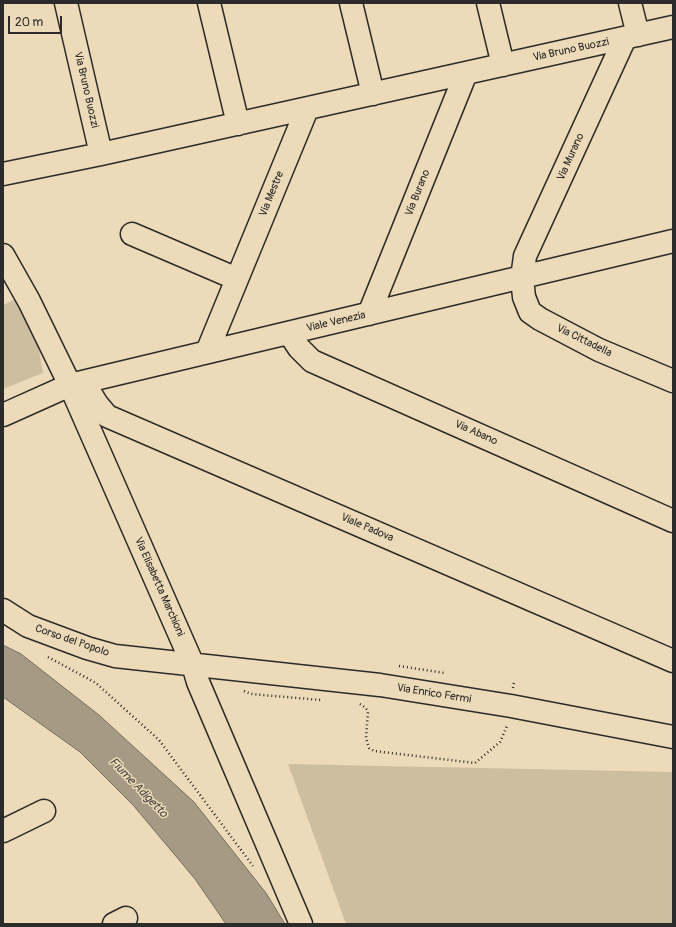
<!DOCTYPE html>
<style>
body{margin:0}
#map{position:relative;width:676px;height:927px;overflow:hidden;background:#eddab8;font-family:Pangolin,sans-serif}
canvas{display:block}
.frame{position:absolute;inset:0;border:4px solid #2b2b2b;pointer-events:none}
.scale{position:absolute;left:8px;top:16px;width:54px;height:18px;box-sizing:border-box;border:2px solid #2b2b2b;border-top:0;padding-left:5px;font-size:12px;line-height:14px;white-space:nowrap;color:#2b2b2b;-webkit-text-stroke:3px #eddab8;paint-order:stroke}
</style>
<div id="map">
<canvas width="676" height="927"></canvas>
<div class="frame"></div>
<div class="scale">20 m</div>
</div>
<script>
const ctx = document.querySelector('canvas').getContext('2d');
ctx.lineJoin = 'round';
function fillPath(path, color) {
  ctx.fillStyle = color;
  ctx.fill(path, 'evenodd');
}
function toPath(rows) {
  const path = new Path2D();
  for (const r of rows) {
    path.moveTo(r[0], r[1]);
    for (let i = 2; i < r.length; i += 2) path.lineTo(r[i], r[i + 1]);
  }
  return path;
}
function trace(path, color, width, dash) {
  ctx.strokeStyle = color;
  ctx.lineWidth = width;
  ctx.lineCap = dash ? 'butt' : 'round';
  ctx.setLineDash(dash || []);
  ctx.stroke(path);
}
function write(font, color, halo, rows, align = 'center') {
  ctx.font = font + ' Pangolin,sans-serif';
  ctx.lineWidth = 3;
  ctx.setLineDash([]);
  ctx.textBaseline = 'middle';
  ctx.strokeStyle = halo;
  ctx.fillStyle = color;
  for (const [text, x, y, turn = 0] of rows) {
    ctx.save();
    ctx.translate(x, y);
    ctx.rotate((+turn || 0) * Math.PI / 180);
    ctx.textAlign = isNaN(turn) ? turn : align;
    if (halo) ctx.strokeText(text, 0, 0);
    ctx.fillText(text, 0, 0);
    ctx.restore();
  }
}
fillPath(toPath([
 [18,298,38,345,43,373,3,389,3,305],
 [288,764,673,772,673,924,346,924]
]), '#cebea0');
const water = toPath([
 [3,645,21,654,99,715,194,802,266,893,285,924,226,924,195,879,133,805,80,752,3,697,3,645]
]);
fillPath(water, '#a69a84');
trace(water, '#756e60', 1);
const minor = toPath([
 [66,3,101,154],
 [209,3,238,124],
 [351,3,373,94],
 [488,3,503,65],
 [630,3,638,35],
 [625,38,525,256,522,278,524,297,530,312,540,319,599,350,673,381],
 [3,174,101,154,673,27],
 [132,234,237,279],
 [3,255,29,301,70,385,193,665,198,682,301,924],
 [369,314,466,73],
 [289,333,299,348,312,361,673,521],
 [207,352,307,109],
 [70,385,89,391,97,404,107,416,673,661],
 [3,415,70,385,673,241],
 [3,610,28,626,87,648,115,656,380,685,511,706,673,737],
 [3,831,44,811],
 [114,924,126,918]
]);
trace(minor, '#2b2b2b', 25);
trace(toPath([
 [48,657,96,683,159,740,253,866],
 [399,666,445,673],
 [513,688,514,682],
 [244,691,251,694,321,700],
 [360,704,366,708,368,712,366,738,369,748,374,751,475,763,500,742,507,726]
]), '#2b2b2b', 2.5, [1, 3]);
trace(minor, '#eddab8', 22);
write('11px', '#2b2b2b', '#eddab8', [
 ["Via Bruno Buozzi",571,50,-12],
 ["Via Bruno Buozzi",86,90,77],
 ["Via Murano",571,157,-66],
 ["Via Burano",418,193,-68],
 ["Via Mestre",272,194,-68],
 ["Viale Venezia",336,322,-13],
 ["Via Cittadella",584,341,26],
 ["Via Abano",476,433,24],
 ["Viale Padova",367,528,23],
 ["Via Elisabetta Marchioni",159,587,66],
 ["Corso del Popolo",72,641,19],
 ["Via Enrico Fermi",434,694,9]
]);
write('italic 12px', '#4a4741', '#eddab8', [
 ["Fiume Adigetto",138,788,46]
]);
</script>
